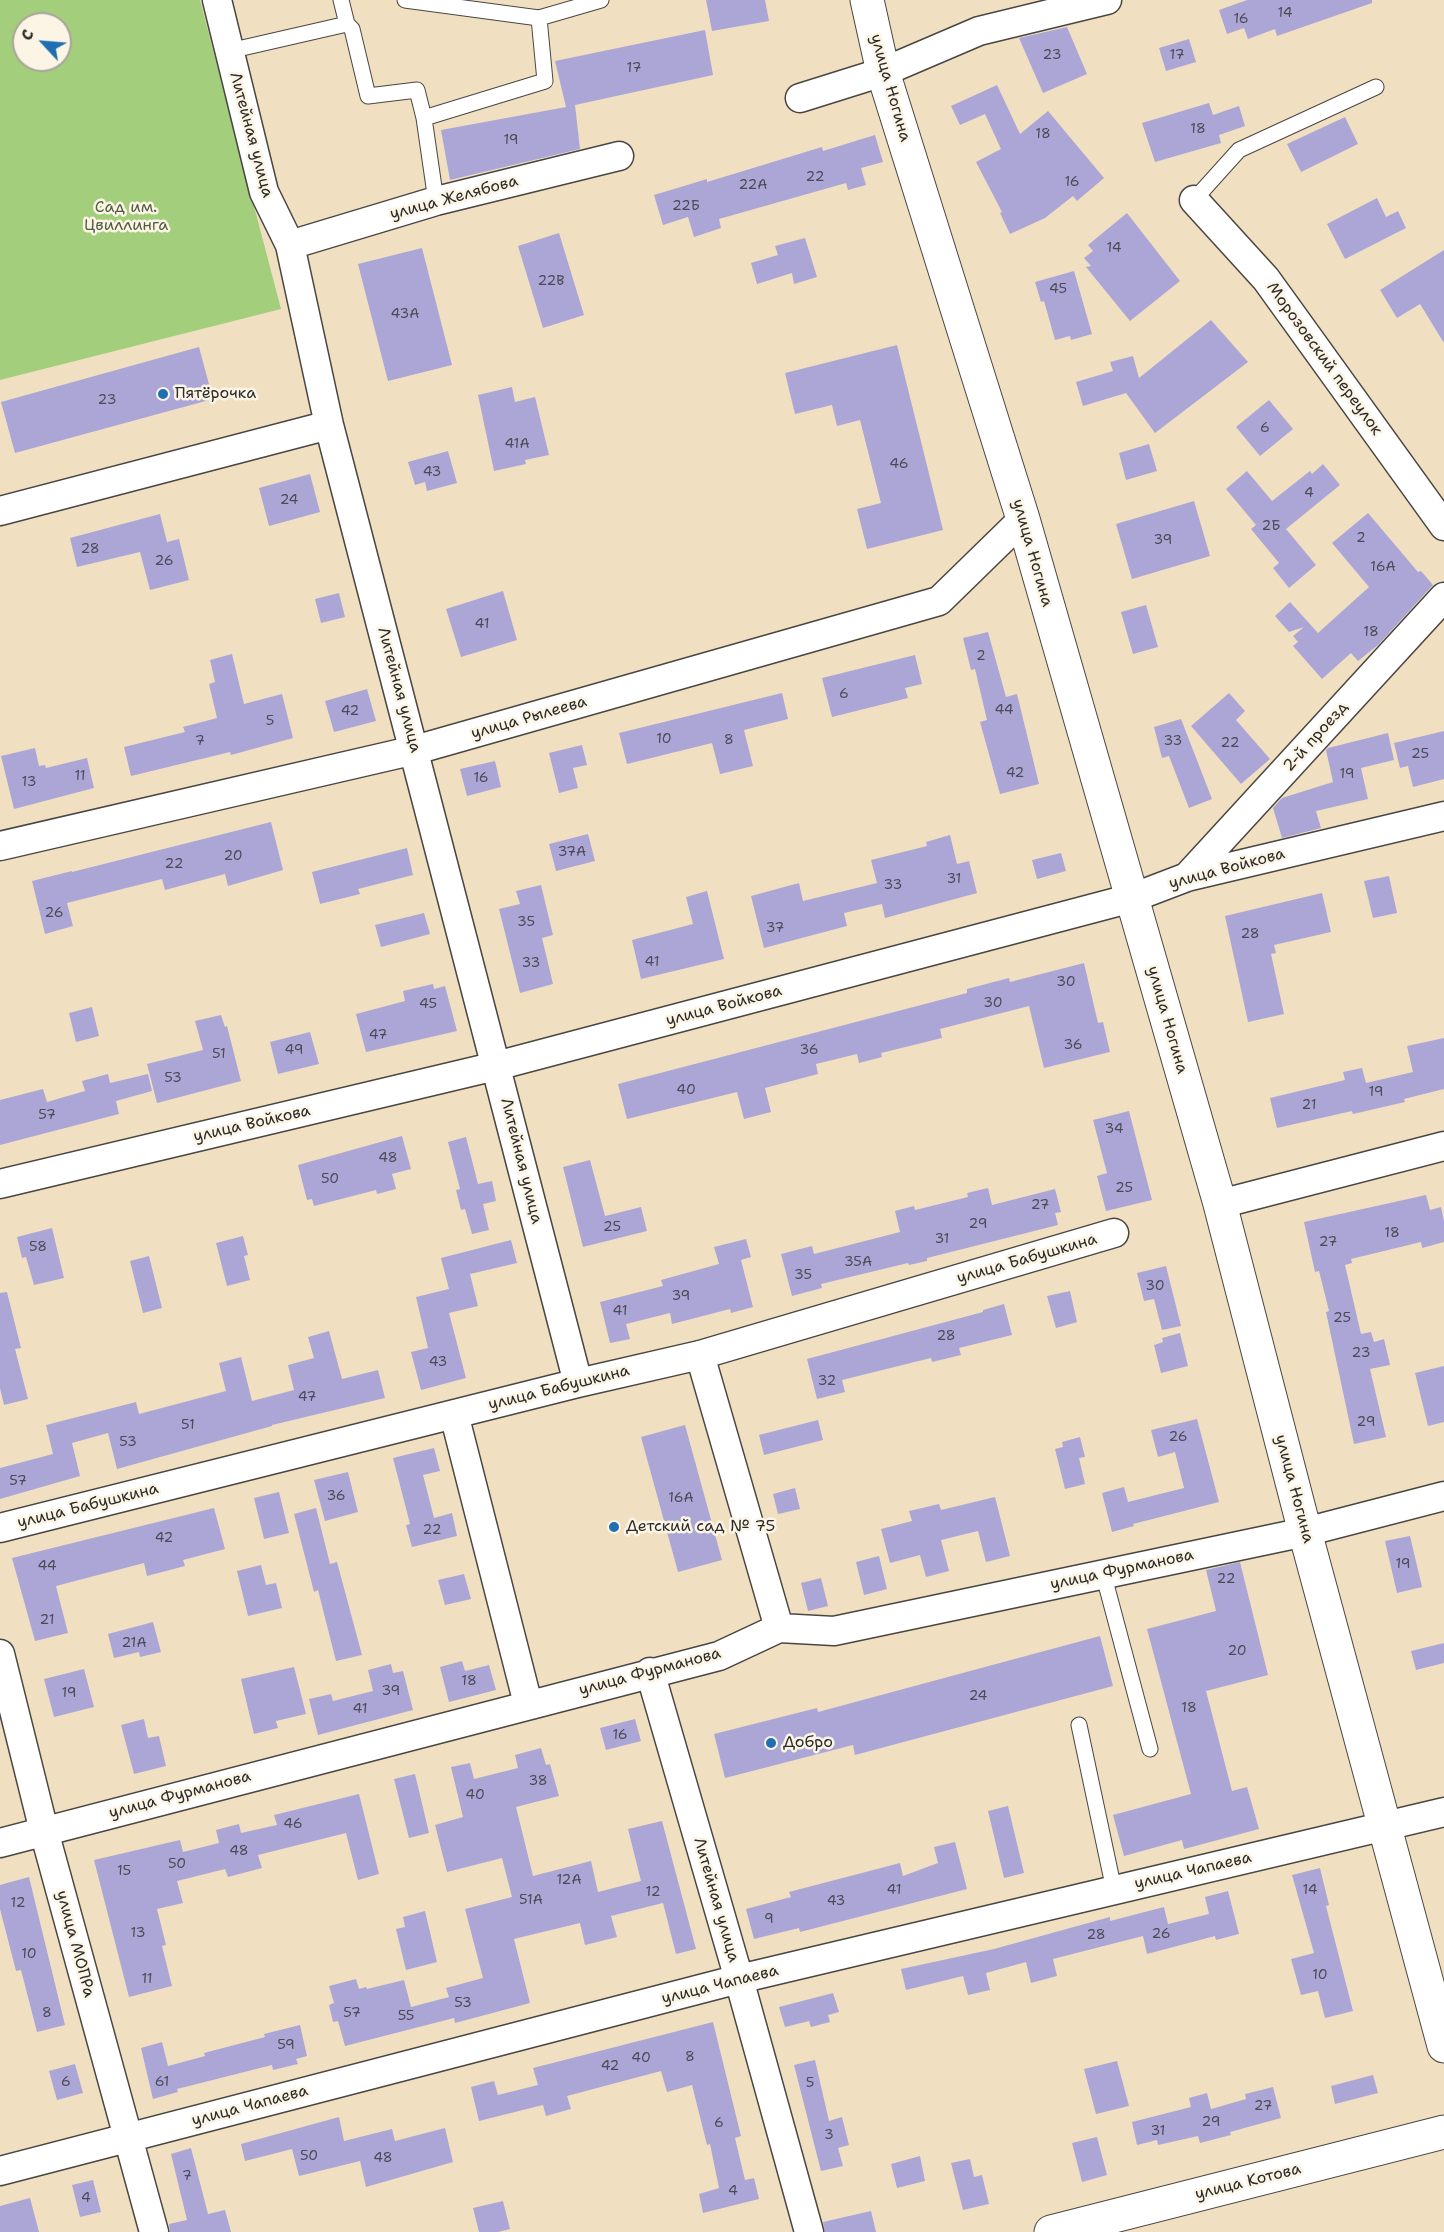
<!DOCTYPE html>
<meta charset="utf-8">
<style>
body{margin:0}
#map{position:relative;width:1444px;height:2232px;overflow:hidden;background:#f0e0c1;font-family:"Shantell Sans",sans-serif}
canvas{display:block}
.north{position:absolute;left:12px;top:12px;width:60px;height:60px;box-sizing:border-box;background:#fcf5e5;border:2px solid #a8a49b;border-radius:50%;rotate:296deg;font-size:16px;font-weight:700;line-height:24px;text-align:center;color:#2b2b2b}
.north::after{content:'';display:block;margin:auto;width:21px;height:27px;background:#1f6fb2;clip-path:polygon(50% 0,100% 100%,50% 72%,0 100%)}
</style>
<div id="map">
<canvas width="1444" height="2232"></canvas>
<div class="north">С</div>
</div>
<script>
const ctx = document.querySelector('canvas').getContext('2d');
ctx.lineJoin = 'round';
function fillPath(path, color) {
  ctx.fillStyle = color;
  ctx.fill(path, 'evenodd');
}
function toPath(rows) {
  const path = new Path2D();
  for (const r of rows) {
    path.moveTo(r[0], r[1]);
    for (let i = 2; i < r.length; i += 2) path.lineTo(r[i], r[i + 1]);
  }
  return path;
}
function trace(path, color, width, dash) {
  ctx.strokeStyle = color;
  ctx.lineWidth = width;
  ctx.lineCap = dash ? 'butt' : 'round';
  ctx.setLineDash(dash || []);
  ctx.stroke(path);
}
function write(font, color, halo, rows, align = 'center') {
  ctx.font = font + ' "Shantell Sans",sans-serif';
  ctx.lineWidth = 5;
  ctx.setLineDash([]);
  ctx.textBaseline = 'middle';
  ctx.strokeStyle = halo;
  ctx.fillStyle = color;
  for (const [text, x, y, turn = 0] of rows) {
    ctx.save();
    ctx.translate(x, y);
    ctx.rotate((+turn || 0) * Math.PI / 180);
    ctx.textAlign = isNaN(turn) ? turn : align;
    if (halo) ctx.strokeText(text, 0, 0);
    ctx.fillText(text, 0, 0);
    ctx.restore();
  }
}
fillPath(toPath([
 [0,0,200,0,281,309,0,380],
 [24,24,60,24,60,60,24,60]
]), '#a3ce7b');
fillPath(toPath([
 [706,0,765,0,769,21,712,31],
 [1247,0,1372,0,1372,3,1277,36,1275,29,1248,39,1244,28,1227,34,1219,10],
 [1067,27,1087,74,1043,93,1019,38],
 [705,30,713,75,575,105,580,149,450,180,441,130,566,107,555,61],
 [1189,39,1196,62,1166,71,1159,48],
 [997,85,1020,134,1048,111,1104,178,1077,201,1073,196,1045,218,1010,234,1000,213,1002,212,976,162,1001,149,985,114,960,125,951,106],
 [1209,103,1213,115,1239,106,1245,126,1219,135,1221,143,1155,162,1142,123],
 [1345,117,1358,144,1301,172,1287,144],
 [875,135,883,162,861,168,866,185,848,190,846,183,719,219,721,228,694,237,688,217,663,225,654,195,707,179,707,182,822,147,823,151],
 [1377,198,1386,217,1398,211,1406,228,1345,259,1327,224],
 [1127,213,1180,281,1130,321,1086,267,1091,266,1084,258,1093,251,1088,245],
 [559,233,584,315,543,328,518,246],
 [805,238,817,277,794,284,792,273,757,284,751,263,778,255,775,246],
 [422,248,452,365,388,381,358,264],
 [1444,250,1444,343,1420,304,1397,318,1380,290],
 [1074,271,1092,334,1071,340,1070,336,1055,340,1044,301,1041,302,1035,282],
 [1211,320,1248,362,1155,433,1126,393,1083,406,1076,382,1113,371,1110,362,1133,356,1139,378],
 [897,345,943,530,867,549,857,509,881,503,860,420,837,426,832,405,795,414,785,373],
 [199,347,213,399,15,453,1,402],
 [512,387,515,402,535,397,549,455,525,460,526,464,494,471,478,395],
 [1269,400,1293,429,1260,456,1236,427],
 [1149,444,1157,471,1126,480,1119,453],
 [448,451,457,483,427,491,425,482,415,485,408,462],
 [1323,464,1340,485,1286,529,1316,565,1289,588,1273,568,1279,563,1251,529,1256,525,1226,489,1247,471,1272,501,1310,471,1312,474],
 [310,474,320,512,269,526,259,488],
 [1194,501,1210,556,1132,579,1116,524],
 [1368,513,1418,572,1421,571,1433,585,1378,645,1358,661,1351,653,1322,679,1293,646,1298,642,1293,636,1304,627,1289,632,1275,616,1290,602,1318,633,1369,587,1332,543],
 [160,514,167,542,179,539,189,580,150,590,140,552,77,567,70,538],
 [503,591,517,640,461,657,446,609],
 [339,593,345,617,321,623,315,599],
 [1146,605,1158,647,1133,654,1121,612],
 [988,632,1006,697,1017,694,1039,784,1000,794,980,722,987,720,975,669,971,670,963,638],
 [232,654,244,704,282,694,293,738,231,755,230,752,131,776,124,747,185,732,183,727,217,718,209,684,215,682,210,660],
 [915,655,922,684,905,688,908,698,832,717,822,678],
 [367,689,376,721,334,732,325,701],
 [782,693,788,719,744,730,753,766,720,774,712,743,627,764,619,733],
 [1229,693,1245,711,1236,720,1270,759,1241,784,1191,726],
 [1181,719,1212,799,1189,808,1169,756,1162,758,1154,727],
 [1444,731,1444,779,1413,787,1408,766,1400,768,1394,743],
 [1388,733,1394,760,1361,768,1368,799,1316,811,1321,828,1282,838,1273,808,1282,798,1333,782,1326,750,1328,748],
 [582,745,587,765,573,768,578,788,559,793,549,753],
 [35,748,39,766,45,765,46,768,87,758,94,788,14,809,1,756],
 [495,761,501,787,467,796,460,769],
 [271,822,283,870,228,886,225,874,165,890,162,879,67,903,73,926,45,934,32,881,72,871,72,872],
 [588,834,595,861,556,871,549,844],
 [950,835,957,864,969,861,977,893,885,918,882,904,844,913,847,926,764,948,751,896,799,883,803,901,877,883,871,860,927,846,926,842],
 [407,848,413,875,358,889,360,894,320,904,312,872],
 [1061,853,1066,871,1037,879,1032,860],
 [1389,876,1397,913,1373,918,1364,881],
 [541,885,553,935,542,938,553,984,520,993,499,909,520,904,516,891],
 [707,891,724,959,641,979,632,940,693,924,686,897],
 [1322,893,1331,932,1274,945,1276,953,1271,954,1284,1014,1248,1022,1225,916],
 [424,913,430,934,381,947,375,925],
 [1084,963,1098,1023,1103,1022,1110,1052,1044,1068,1029,1006,940,1029,942,1038,881,1053,882,1057,859,1063,857,1054,816,1064,818,1074,765,1088,771,1112,744,1119,737,1092,627,1119,618,1084,967,993,967,989,1009,978,1010,982],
 [433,984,434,989,445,986,457,1031,366,1052,356,1014,405,1001,403,991],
 [92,1007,99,1036,76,1042,69,1013],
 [221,1015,225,1027,227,1026,241,1081,157,1103,147,1064,203,1050,195,1021],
 [310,1032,319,1064,278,1074,270,1042],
 [1444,1038,1444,1089,1404,1099,1405,1102,1353,1114,1352,1111,1277,1128,1270,1098,1345,1080,1343,1072,1362,1068,1366,1083,1413,1072,1407,1046],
 [108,1074,110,1083,148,1074,152,1091,116,1101,119,1114,0,1145,0,1100,43,1089,47,1102,85,1091,82,1081],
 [1129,1111,1152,1200,1106,1211,1097,1176,1107,1173,1093,1120],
 [402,1136,411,1169,392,1174,396,1189,377,1194,376,1190,314,1206,312,1199,307,1200,298,1165],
 [466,1137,478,1184,492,1181,496,1201,483,1204,489,1230,472,1234,465,1209,461,1210,456,1190,460,1189,448,1142],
 [590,1160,605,1216,641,1207,647,1231,583,1247,563,1167],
 [988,1188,992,1205,1055,1189,1061,1212,1055,1213,1058,1225,927,1258,927,1261,909,1265,908,1263,821,1284,822,1288,792,1296,781,1254,812,1246,814,1254,900,1232,895,1211,914,1206,915,1210,968,1197,967,1193],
 [1426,1195,1430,1210,1441,1207,1444,1221,1444,1242,1422,1248,1421,1242,1351,1259,1352,1263,1345,1265,1361,1334,1371,1332,1374,1342,1384,1339,1390,1365,1370,1369,1386,1437,1354,1444,1326,1312,1329,1311,1319,1271,1315,1272,1304,1222],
 [52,1228,64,1278,34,1285,26,1257,22,1258,17,1237],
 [243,1236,248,1255,244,1256,250,1280,227,1286,216,1243],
 [746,1239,751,1257,741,1260,753,1307,731,1313,730,1309,672,1324,670,1313,626,1324,630,1339,610,1343,600,1302,663,1286,661,1280,719,1264,714,1247],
 [511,1240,517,1263,470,1274,478,1306,449,1313,466,1378,421,1390,411,1352,428,1348,416,1297,449,1289,441,1258],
 [149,1256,162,1308,143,1313,130,1261],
 [1166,1266,1181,1326,1162,1330,1154,1299,1144,1301,1137,1273],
 [1070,1291,1077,1322,1056,1328,1047,1296],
 [7,1292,21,1348,15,1349,28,1399,4,1405,0,1388,0,1293],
 [1004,1304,1012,1335,959,1348,961,1355,932,1362,931,1358,842,1380,845,1392,817,1399,807,1359,983,1312,983,1310],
 [329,1331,342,1379,378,1370,385,1398,272,1425,272,1426,117,1469,108,1433,72,1443,80,1476,0,1499,0,1468,53,1454,46,1425,136,1402,139,1414,226,1391,219,1363,241,1357,252,1401,294,1390,288,1365,314,1358,308,1337],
 [1180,1333,1188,1366,1161,1373,1154,1345,1163,1342,1162,1338],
 [1444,1366,1444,1422,1428,1426,1415,1373],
 [1197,1419,1219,1502,1133,1524,1134,1526,1112,1532,1102,1493,1124,1487,1128,1502,1184,1488,1175,1452,1158,1457,1151,1430],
 [818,1420,823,1440,764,1455,759,1435],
 [685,1425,722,1560,678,1572,641,1437],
 [1080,1437,1085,1457,1079,1458,1085,1484,1065,1489,1055,1449,1063,1447,1062,1442],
 [434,1448,440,1471,423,1475,434,1518,452,1513,457,1536,412,1547,406,1525,410,1524,393,1458],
 [348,1472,358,1512,325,1521,314,1480],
 [795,1488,800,1509,778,1514,773,1494],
 [279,1492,289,1533,264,1539,254,1498],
 [995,1497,1010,1556,986,1562,978,1531,941,1540,949,1571,926,1577,920,1555,890,1563,881,1529,912,1521,909,1511,939,1504,941,1510],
 [214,1508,225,1549,183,1560,185,1566,147,1576,144,1563,56,1586,68,1633,35,1641,12,1558],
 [316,1508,330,1564,337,1562,362,1655,336,1661,318,1590,314,1592,294,1514],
 [1410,1536,1422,1587,1397,1593,1385,1541],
 [879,1556,887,1589,864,1595,856,1562],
 [1240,1562,1268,1675,1206,1691,1232,1791,1247,1787,1259,1829,1184,1849,1182,1840,1124,1856,1113,1815,1191,1794,1147,1629,1216,1611,1206,1570],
 [261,1565,266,1585,276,1583,282,1608,248,1616,237,1571],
 [464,1574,471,1599,445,1605,438,1580],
 [821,1578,828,1606,808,1611,801,1583],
 [153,1622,161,1652,140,1657,139,1652,114,1658,108,1634],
 [1100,1636,1113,1686,855,1755,853,1745,725,1778,714,1734,817,1708,818,1712],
 [1444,1643,1444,1663,1416,1670,1411,1651],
 [462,1661,465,1671,489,1665,496,1690,449,1702,440,1667],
 [391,1664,393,1673,403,1671,413,1710,318,1735,309,1699,331,1694,333,1701,373,1691,368,1670],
 [294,1667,306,1714,276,1721,278,1728,254,1734,241,1679],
 [84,1669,94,1707,54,1717,44,1679],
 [144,1719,148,1738,159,1736,166,1766,134,1774,121,1725],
 [635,1719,641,1741,606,1750,600,1728],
 [541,1748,546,1765,550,1764,559,1796,516,1807,533,1876,591,1861,598,1892,641,1881,628,1829,662,1821,696,1949,676,1954,663,1903,611,1916,617,1937,585,1945,580,1923,514,1939,530,2003,455,2023,454,2018,345,2046,338,2021,333,2022,329,2005,334,2003,329,1986,356,1979,359,1989,366,1987,367,1989,404,1980,411,2007,449,1997,446,1988,483,1978,465,1909,512,1897,502,1858,447,1872,435,1825,463,1817,451,1767,470,1763,474,1779,518,1768,515,1755],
 [415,1774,429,1833,409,1838,394,1779],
 [359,1794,379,1874,358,1880,346,1833,258,1855,262,1868,228,1877,225,1869,177,1881,183,1903,157,1909,166,1945,162,1946,172,1986,129,1997,94,1860,180,1840,183,1852,219,1843,216,1830,239,1824,241,1833,277,1825,274,1815],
 [1008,1806,1024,1873,1004,1878,988,1811],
 [955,1842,967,1889,800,1932,799,1928,754,1939,746,1909,791,1897,789,1892,900,1863,903,1876,938,1863,934,1847],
 [1320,1868,1329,1905,1326,1906,1353,2011,1325,2018,1318,1991,1301,1995,1291,1959,1314,1953,1292,1875],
 [29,1877,65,2025,37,2032,21,1970,16,1971,0,1909,0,1885],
 [1228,1891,1239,1934,1216,1940,1215,1936,1147,1954,1143,1936,1053,1959,1057,1976,1031,1983,1026,1962,986,1973,990,1990,968,1995,963,1976,906,1990,901,1969,994,1949,1110,1917,1110,1921,1164,1907,1168,1924,1209,1914,1205,1897],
 [425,1911,437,1962,406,1970,396,1929,405,1927,403,1917],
 [833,1993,839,2012,828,2015,830,2022,811,2027,809,2021,785,2027,779,2007],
 [713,2022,741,2136,735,2138,745,2180,754,2178,759,2199,703,2213,699,2194,719,2188,710,2144,707,2145,692,2085,667,2092,661,2071,567,2096,571,2109,546,2116,543,2105,479,2121,471,2087,494,2081,498,2095,538,2085,533,2068],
 [300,2025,307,2056,296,2059,298,2064,273,2070,272,2065,177,2089,178,2092,153,2099,141,2048,162,2042,168,2066,205,2056,204,2053,265,2037,264,2034],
 [815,2060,829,2121,842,2117,849,2145,838,2148,843,2166,821,2171,794,2065],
 [1117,2061,1129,2106,1096,2114,1084,2069],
 [75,2064,83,2093,57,2100,49,2071],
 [1373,2075,1378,2093,1335,2104,1331,2086],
 [1273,2087,1281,2118,1230,2132,1231,2135,1200,2143,1198,2136,1158,2145,1157,2140,1137,2145,1132,2122,1191,2107,1189,2098,1207,2093,1211,2109,1246,2099,1245,2094],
 [339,2117,344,2141,392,2129,395,2141,445,2128,453,2162,366,2187,360,2161,299,2176,292,2149,245,2161,241,2144],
 [1097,2137,1107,2175,1082,2182,1072,2143],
 [191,2148,208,2214,225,2210,231,2232,170,2232,169,2224,187,2220,171,2154],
 [920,2156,925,2181,897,2188,891,2164],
 [970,2159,974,2177,982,2175,989,2204,963,2210,951,2163],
 [93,2180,101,2212,80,2217,72,2185],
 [30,2198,39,2232,0,2232,0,2206],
 [503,2201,510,2229,498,2232,479,2232,473,2208],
 [871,2211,876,2232,825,2232,823,2222]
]), '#aca6d7');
const lane = toPath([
 [341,0,347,24],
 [405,0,539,18,601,0],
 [229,51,347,24,352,29,368,96,417,90,424,118],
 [1194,200,1239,150,1376,87],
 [436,201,424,118,545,81,539,18],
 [1103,1573,1150,1749],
 [1079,1725,1114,1890]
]);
const street = toPath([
 [217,0,264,192,290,245,329,425,578,1383],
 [800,98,883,72,979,31,1107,0],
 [1194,200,1266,279,1444,526],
 [290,245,436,201,619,156],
 [0,511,329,425],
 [0,846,415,750,939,601,1023,519],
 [1187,877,1444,597],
 [0,1184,496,1066,1132,898,1187,877,1444,816],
 [1220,1204,1444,1146],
 [700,1355,779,1628],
 [454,1414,528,1704],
 [0,1528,578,1383,700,1355,1114,1233],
 [0,1654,44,1831,154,2232],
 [650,1672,739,1979,809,2232],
 [0,1843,719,1656,779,1628,834,1631,1305,1532,1444,1496],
 [0,2171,739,1979,1444,1812]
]);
const secondary = toPath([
 [867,0,883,72,1023,519,1220,1204,1305,1532,1444,2046],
 [1051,2232,1444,2132]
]);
trace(lane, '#494642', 17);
trace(street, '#494642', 31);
trace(secondary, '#494642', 35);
trace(lane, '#fff', 15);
trace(street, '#fff', 28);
trace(secondary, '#fff', 33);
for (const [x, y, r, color] of [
 [163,394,6,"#1f6fb2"],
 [614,1527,6,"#1f6fb2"],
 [771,1743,6,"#1f6fb2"]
]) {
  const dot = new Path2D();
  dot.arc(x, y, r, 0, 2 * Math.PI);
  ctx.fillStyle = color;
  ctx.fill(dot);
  trace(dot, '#fcf5e5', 2);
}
write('14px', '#4b4a56', null, [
 ["14",1285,13],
 ["16",1241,19],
 ["23",1052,55],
 ["17",1177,55],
 ["17",634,68],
 ["18",1198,129],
 ["18",1043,134],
 ["19",511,140],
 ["22",815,177],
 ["16",1072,182],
 ["22А",753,185],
 ["22Б",686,206],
 ["14",1114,248],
 ["22В",551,281],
 ["45",1058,289],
 ["43А",405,314],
 ["23",107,400],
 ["6",1265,428],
 ["41А",517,444],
 ["46",899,464],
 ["43",432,472],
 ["4",1309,493],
 ["24",289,500],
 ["2Б",1271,526],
 ["2",1361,538],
 ["39",1163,540],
 ["28",90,549],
 ["26",164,561],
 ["16А",1383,567],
 ["41",482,624],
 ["18",1371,632],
 ["2",981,656],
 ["6",844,694],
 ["44",1004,710],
 ["42",350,711],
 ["5",270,721],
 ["10",664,739],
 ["8",729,740],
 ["7",200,741],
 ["33",1173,741],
 ["22",1230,743],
 ["25",1420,754],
 ["42",1015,773],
 ["19",1347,774],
 ["11",80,776],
 ["16",481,778],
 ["13",29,782],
 ["37А",572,852],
 ["20",233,856],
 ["22",174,864],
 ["31",954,879],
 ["33",893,885],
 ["26",54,913],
 ["35",526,922],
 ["37",775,928],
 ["28",1250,934],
 ["41",652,962],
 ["33",531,963],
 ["30",1066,982],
 ["30",993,1003],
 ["45",428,1004],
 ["47",378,1035],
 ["36",1073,1045],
 ["49",294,1050],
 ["36",809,1050],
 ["51",219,1054],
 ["53",173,1078],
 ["40",686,1090],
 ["19",1376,1092],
 ["21",1309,1105],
 ["57",47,1115],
 ["34",1114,1129],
 ["48",388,1158],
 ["50",330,1179],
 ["25",1124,1188],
 ["27",1040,1205],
 ["29",978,1224],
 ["25",612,1227],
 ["18",1392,1233],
 ["31",942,1239],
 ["27",1328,1242],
 ["58",38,1247],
 ["35А",858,1262],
 ["35",803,1275],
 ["30",1155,1286],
 ["39",681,1296],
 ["41",620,1311],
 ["25",1342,1318],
 ["28",946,1336],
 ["23",1361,1353],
 ["43",438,1362],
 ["32",827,1381],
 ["47",307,1397],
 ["29",1366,1422],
 ["51",188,1425],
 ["26",1178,1437],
 ["53",128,1442],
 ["57",18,1481],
 ["36",336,1496],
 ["16А",681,1498],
 ["22",432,1530],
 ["42",164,1538],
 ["19",1403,1564],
 ["44",47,1566],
 ["22",1226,1579],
 ["21",47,1620],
 ["21А",134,1643],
 ["20",1237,1651],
 ["18",469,1681],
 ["39",391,1691],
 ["19",69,1693],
 ["24",978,1696],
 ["18",1189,1708],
 ["41",360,1709],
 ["16",620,1735],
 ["38",538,1781],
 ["40",475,1795],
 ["46",293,1824],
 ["48",239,1851],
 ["50",177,1864],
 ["15",124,1871],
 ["12А",569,1880],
 ["41",894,1890],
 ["14",1310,1890],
 ["12",653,1892],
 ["51А",531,1900],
 ["43",836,1901],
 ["12",18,1903],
 ["9",769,1919],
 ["13",138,1933],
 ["26",1161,1934],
 ["28",1096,1935],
 ["10",29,1954],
 ["10",1320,1975],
 ["11",147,1979],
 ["53",463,2003],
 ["8",47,2013],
 ["57",352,2013],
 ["55",406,2016],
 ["59",286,2045],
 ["8",690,2057],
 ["40",641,2058],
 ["42",610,2066],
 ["6",66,2082],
 ["61",162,2082],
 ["5",810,2083],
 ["27",1263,2106],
 ["29",1211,2122],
 ["6",719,2123],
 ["31",1158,2131],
 ["3",829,2135],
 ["50",309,2156],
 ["48",383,2158],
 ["7",187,2176],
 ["4",733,2191],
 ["4",86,2198]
]);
write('16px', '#2b2b2b', '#fcf5e5', [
 ["улица Ногина",890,88,74],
 ["Литейная улица",251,135,75],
 ["улица Желябова",454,198,-15],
 ["Морозовский переулок",1324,359,54],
 ["улица Ногина",1032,553,74],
 ["Литейная улица",399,690,75],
 ["улица Рылеева",529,718,-16],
 ["2-й проезд",1316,737,-48],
 ["улица Войкова",1227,869,-15],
 ["улица Войкова",724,1006,-15],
 ["улица Ногина",1167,1020,74],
 ["улица Войкова",252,1124,-13],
 ["Литейная улица",521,1161,76],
 ["улица Бабушкина",1027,1259,-16],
 ["улица Бабушкина",559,1388,-14],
 ["улица Ногина",1294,1489,75],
 ["улица Бабушкина",88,1506,-14],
 ["улица Фурманова",1122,1570,-12],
 ["улица Фурманова",650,1672,-15],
 ["улица Фурманова",180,1795,-15],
 ["улица Чапаева",1193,1871,-13],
 ["Литейная улица",716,1900,74],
 ["улица МОПРа",75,1944,75],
 ["улица Чапаева",720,1985,-14],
 ["улица Чапаева",250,2106,-15],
 ["улица Котова",1248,2182,-14]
]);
write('16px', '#4f5c43', '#fcf5e5', [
 ["Сад им.",126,208],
 ["Цвиллинга",126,226]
]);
write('16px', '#2b2b2b', '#fcf5e5', [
 ["Пятёрочка",175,394],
 ["Детский сад № 75",626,1527],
 ["Добро",783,1743]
], 'left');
</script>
